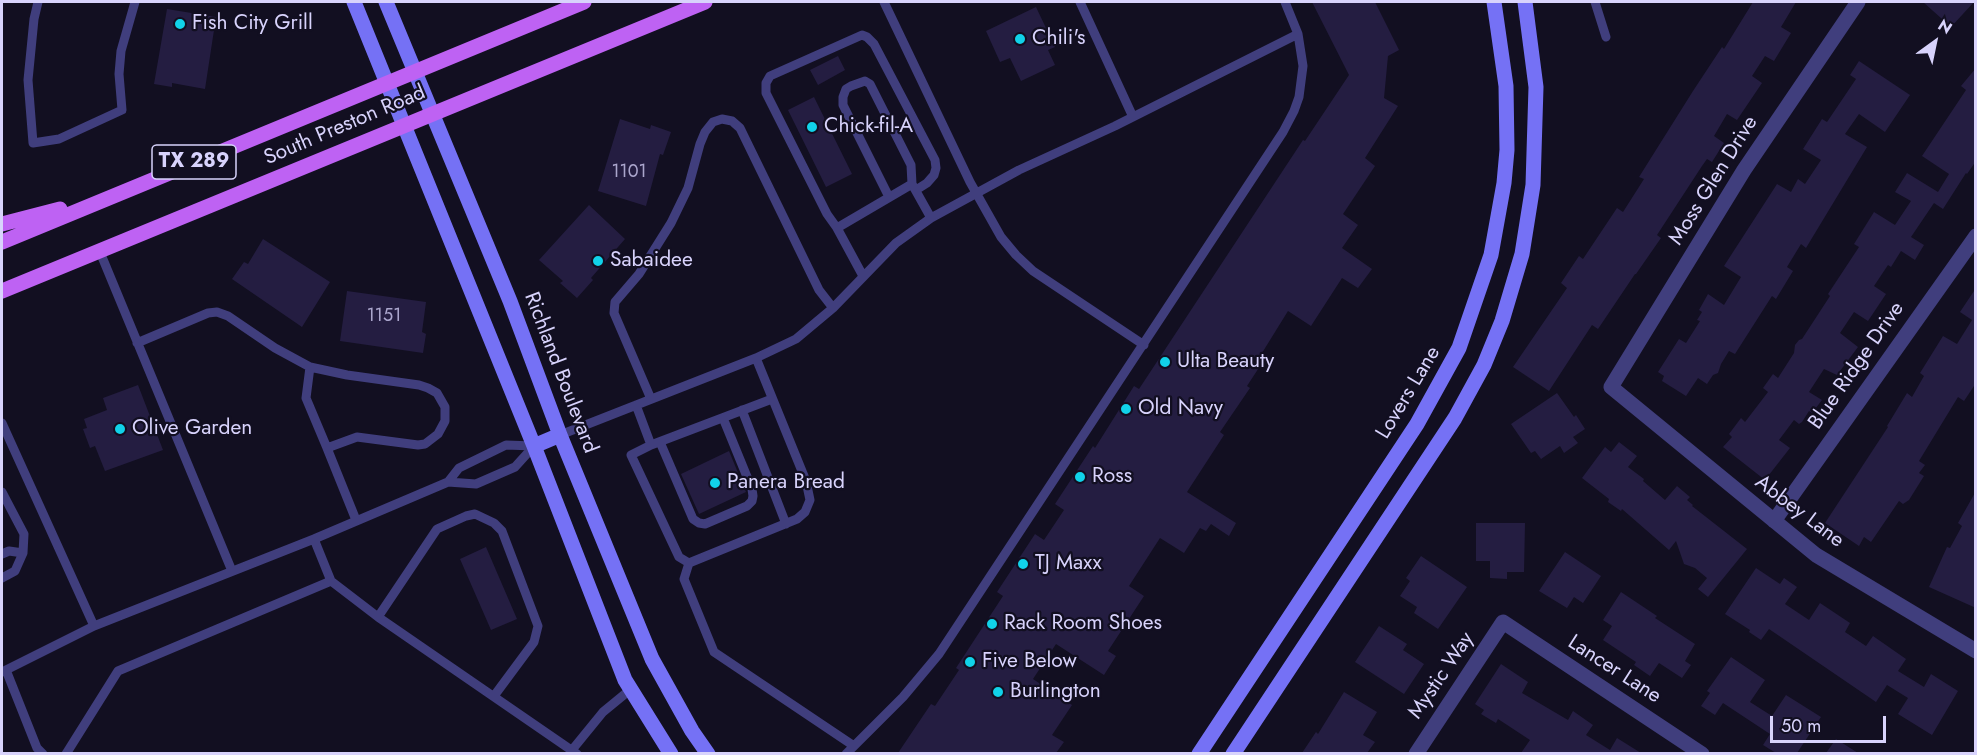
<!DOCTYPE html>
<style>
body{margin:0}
#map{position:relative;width:1977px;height:755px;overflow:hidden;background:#120f21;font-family:Jost,sans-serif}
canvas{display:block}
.frame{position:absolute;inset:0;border:3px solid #d8d3fc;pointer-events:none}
.north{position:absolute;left:1905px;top:12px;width:60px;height:60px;-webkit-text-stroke:4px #120f21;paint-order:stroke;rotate:33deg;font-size:16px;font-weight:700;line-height:24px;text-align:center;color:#d8d3fc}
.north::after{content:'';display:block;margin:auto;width:21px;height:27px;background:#d8d3fc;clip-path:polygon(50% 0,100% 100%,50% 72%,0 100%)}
.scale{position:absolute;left:1770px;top:716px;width:116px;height:27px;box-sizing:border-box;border:3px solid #d8d3fc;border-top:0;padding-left:8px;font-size:18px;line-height:21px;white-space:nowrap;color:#d8d3fc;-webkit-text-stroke:4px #120f21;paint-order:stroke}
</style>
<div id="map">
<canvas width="1977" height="755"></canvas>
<div class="frame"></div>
<div class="north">N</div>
<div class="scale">50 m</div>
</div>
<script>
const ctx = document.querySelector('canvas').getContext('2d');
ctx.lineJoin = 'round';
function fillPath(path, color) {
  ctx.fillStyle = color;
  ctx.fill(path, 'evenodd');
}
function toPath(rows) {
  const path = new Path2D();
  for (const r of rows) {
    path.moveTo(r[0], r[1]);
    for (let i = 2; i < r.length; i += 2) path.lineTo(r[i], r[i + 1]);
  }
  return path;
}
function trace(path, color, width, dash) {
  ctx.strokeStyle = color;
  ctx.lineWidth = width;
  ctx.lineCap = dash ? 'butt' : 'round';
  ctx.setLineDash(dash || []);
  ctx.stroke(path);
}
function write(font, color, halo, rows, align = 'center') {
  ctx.font = font + ' Jost,sans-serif';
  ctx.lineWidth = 4.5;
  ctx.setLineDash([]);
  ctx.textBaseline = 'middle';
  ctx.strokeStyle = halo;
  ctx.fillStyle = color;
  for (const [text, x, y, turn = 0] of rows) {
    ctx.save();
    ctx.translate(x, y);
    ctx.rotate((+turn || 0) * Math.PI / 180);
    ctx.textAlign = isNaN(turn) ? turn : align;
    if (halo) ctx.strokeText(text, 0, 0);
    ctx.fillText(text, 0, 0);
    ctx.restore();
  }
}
fillPath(toPath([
 [1312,2,1375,2,1399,50,1388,56,1384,98,1398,106,1365,158,1375,166,1343,214,1358,225,1342,248,1372,269,1358,288,1342,278,1311,326,1288,311,1262,353,1266,357,1247,386,1250,388,1220,432,1224,435,1187,492,1236,523,1229,536,1211,524,1206,531,1200,528,1184,553,1160,538,1129,586,1144,596,1108,651,1116,656,1104,675,1056,644,1033,679,1072,705,1052,735,1064,742,1056,753,898,753,931,704,935,706,959,670,956,668,1003,596,997,592,1035,534,1044,540,1064,510,1055,504,1093,446,1095,448,1134,386,1139,389,1303,140,1305,141,1349,75],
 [1753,2,1796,2,1781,27,1791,33,1774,61,1765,56,1752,76,1762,83,1737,120,1727,114,1714,136,1724,143,1712,162,1707,159,1702,166,1657,235,1661,238,1636,274,1635,274,1598,329,1592,325,1549,391,1513,367,1567,288,1561,283,1579,256,1583,259,1617,208,1623,212,1644,179,1639,177,1693,91,1722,47,1724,49],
 [1923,2,1974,2,1951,27],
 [1036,7,1055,47,1048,50,1055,65,1021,81,1010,58,1000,62,986,31],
 [167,9,216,17,205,89,172,83,172,87,154,84],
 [838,56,845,70,818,85,810,70],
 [1859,61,1910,95,1885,132,1859,114,1845,134,1867,147,1806,248,1801,244,1787,267,1793,271,1776,299,1772,296,1735,354,1729,351,1721,364,1718,373,1713,375,1707,384,1698,378,1686,396,1662,381,1664,376,1658,372,1679,339,1686,343,1700,321,1697,320,1702,312,1699,310,1708,294,1724,305,1741,277,1724,266,1777,184,1791,192,1798,179,1805,184,1821,160,1803,149,1822,119,1827,122,1856,79,1850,75],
 [1976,68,1976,161,1967,174,1966,173,1943,209,1934,203,1911,237,1924,245,1915,260,1901,251,1891,267,1888,265,1874,286,1886,294,1868,321,1854,312,1840,333,1858,347,1837,375,1824,369,1809,392,1822,400,1812,413,1809,411,1802,422,1799,424,1794,420,1779,440,1790,448,1765,480,1723,447,1732,437,1729,434,1741,418,1745,422,1768,392,1763,388,1773,374,1778,378,1794,353,1795,345,1799,340,1802,339,1830,296,1828,294,1859,247,1854,244,1874,212,1895,225,1911,201,1895,192,1907,173,1938,192,1949,174,1922,156,1966,90,1961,86],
 [814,97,852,174,826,187,788,110],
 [620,119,650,129,651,125,671,132,663,155,660,154,646,206,598,191],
 [589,205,625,239,591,278,593,280,577,298,560,283,563,281,539,260],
 [263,239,330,282,302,327,232,279,244,262,248,264],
 [1976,288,1976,383,1964,401,1958,397,1919,461,1925,465,1919,473,1924,476,1909,500,1903,504,1899,501,1871,542,1864,537,1859,546,1825,523,1888,427,1887,426,1907,393,1912,397,1924,376,1920,373,1943,336,1957,344,1972,320,1960,312],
 [347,291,426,302,422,332,426,334,423,353,340,341],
 [138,385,163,450,105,471,95,446,90,448,83,429,87,428,84,419,107,410,103,398],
 [1557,393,1574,417,1576,415,1585,429,1573,437,1578,443,1564,453,1560,446,1541,459,1535,451,1531,453,1511,424],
 [1619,442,1637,456,1628,467,1644,479,1643,481,1665,500,1677,486,1690,497,1687,500,1693,505,1692,506,1747,549,1708,597,1698,589,1707,578,1695,568,1684,564,1676,541,1669,550,1622,509,1621,511,1608,502,1609,499,1582,478,1605,447,1611,452],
 [729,451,746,492,699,514,681,474],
 [1976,491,1976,608,1929,587,1947,547,1950,548,1962,526,1958,523],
 [1476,523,1525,523,1524,572,1507,572,1507,579,1490,578,1490,561,1476,561],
 [486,547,517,619,491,630,460,559],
 [1565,552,1601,576,1583,603,1574,597,1567,608,1539,591],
 [1421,556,1467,587,1438,629,1414,613,1417,607,1400,596,1410,581,1406,578],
 [1756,568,1780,584,1784,578,1797,587,1785,604,1809,620,1820,603,1850,623,1845,632,1866,646,1873,636,1906,659,1898,671,1924,687,1931,674,1958,691,1932,735,1898,714,1908,698,1887,685,1876,702,1769,629,1761,640,1749,632,1750,630,1725,614],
 [1621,592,1657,616,1655,618,1695,644,1685,661,1691,665,1682,678,1659,663,1650,676,1634,665,1636,662,1603,640,1612,626,1603,620],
 [1379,626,1407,644,1403,650,1424,664,1404,694,1355,662],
 [1731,657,1765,680,1750,702,1772,716,1786,695,1821,717,1797,753,1776,753,1763,745,1770,734,1723,703,1715,715,1701,706,1710,693,1707,691],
 [1501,664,1528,682,1522,693,1568,720,1573,711,1593,725,1586,735,1610,750,1617,738,1641,753,1521,753,1530,740,1498,719,1496,723,1481,714,1484,710,1475,704],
 [1344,692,1377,712,1363,735,1375,742,1367,753,1302,753,1316,732,1318,734],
 [1836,739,1858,753,1826,753]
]), '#241d41');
trace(toPath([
 [38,2,34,19,28,80,33,143,59,139,122,110,119,74,121,51,135,2],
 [884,2,970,182,1001,237,1016,255,1033,271,1144,345],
 [1080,2,1133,117],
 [1595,2,1606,37],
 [889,197,843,105,843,97,846,89,851,86,865,81,870,84,911,165,912,184],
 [837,228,827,214,766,93,766,83,770,76,862,35,867,37,874,44,935,160,936,168,934,175,927,183,916,190],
 [100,252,232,571],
 [863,276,837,228,912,184,931,218],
 [137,343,208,313,217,312,228,316,275,348,310,367,347,375,419,385,428,388,437,393,445,407,445,421,438,434,425,444,418,445,357,437,327,448,356,520],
 [756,358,806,481,810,500,805,512,797,519,689,563,684,579,714,652,854,746],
 [310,367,306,398,327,448],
 [651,399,614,313,615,302,639,274,671,223,688,188,700,144,705,132,713,122,722,119,732,121,740,128,819,290,833,308],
 [636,405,651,445,772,399],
 [742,410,786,524],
 [2,423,94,626],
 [560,435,756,358,796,339,833,308,896,243,931,218,1019,170,1115,126,1298,34],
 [660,442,693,519,699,523,705,524,747,506,752,501,753,496,752,489,723,418],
 [651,445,631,455,679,557,689,563],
 [448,482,459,468,506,445,534,446],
 [2,492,24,534,23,553,15,571,2,578],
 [314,539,331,581,378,617,577,754],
 [2,554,9,551,23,553],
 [378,617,437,529,466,516,475,514,494,523,502,531,538,626,534,642,494,696],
 [6,670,37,748,43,754],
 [2,672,94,626,314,539,448,482,476,484,515,467,534,446],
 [572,750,603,712,631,689],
 [66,754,118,671,331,581],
 [846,754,903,697,939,654,1283,132,1294,111,1299,97,1303,66,1298,34,1285,2]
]), '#403e7d', 9);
trace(toPath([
 [1858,2,1744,170,1611,387,1816,555,1976,651],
 [1774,521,1976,236],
 [1416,754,1503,622,1702,754]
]), '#403e7d', 15);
trace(toPath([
 [354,2,534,446,625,680,671,754],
 [386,2,510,301,560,435,652,659,692,731,708,754],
 [534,446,560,435],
 [1199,754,1417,424,1459,348,1491,255,1504,183,1507,150,1506,86,1494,2],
 [1233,754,1455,418,1484,365,1502,321,1522,254,1533,185,1536,87,1525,2]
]), '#7571f5', 15);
trace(toPath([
 [2,224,60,209],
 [2,242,584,2],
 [2,291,705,2]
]), '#be62f3', 15);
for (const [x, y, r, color] of [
 [180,24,6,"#11d2e9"],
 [1020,39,6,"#11d2e9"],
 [812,127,6,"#11d2e9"],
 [598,261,6,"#11d2e9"],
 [1165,362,6,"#11d2e9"],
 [1126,409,6,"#11d2e9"],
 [120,429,6,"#11d2e9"],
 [1080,477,6,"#11d2e9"],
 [715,483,6,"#11d2e9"],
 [1023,564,6,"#11d2e9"],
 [992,624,6,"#11d2e9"],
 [970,662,6,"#11d2e9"],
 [998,692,6,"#11d2e9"]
]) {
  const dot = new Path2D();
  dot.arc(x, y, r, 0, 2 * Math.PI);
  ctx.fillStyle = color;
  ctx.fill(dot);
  trace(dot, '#120f21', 2);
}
write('18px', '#aba6cd', null, [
 ["1101",629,173],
 ["1151",384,317]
]);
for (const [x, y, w] of [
 [194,162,84]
]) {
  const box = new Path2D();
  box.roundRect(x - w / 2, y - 17, w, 34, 4.5);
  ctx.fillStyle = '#120f21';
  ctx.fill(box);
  trace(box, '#d8d3fc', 1.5);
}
write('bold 20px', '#d8d3fc', null, [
 ["TX 289",194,162]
]);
write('21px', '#d8d3fc', '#120f21', [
 ["Fish City Grill",192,24],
 ["Chili's",1032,39],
 ["Chick-fil-A",824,127],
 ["Sabaidee",610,261],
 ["Ulta Beauty",1177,362],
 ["Old Navy",1138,409],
 ["Olive Garden",132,429],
 ["Ross",1092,477],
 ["Panera Bread",727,483],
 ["TJ Maxx",1035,564],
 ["Rack Room Shoes",1004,624],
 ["Five Below",982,662],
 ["Burlington",1010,692]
], 'left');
write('21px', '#d8d3fc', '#120f21', [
 ["South Preston Road",345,126,-23],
 ["Moss Glen Drive",1714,181,-58],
 ["Blue Ridge Drive",1857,366,-55],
 ["Richland Boulevard",560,373,69],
 ["Lovers Lane",1409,393,-59],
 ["Abbey Lane",1799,512,37],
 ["Lancer Lane",1614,670,33],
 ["Mystic Way",1442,676,-56]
]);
</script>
